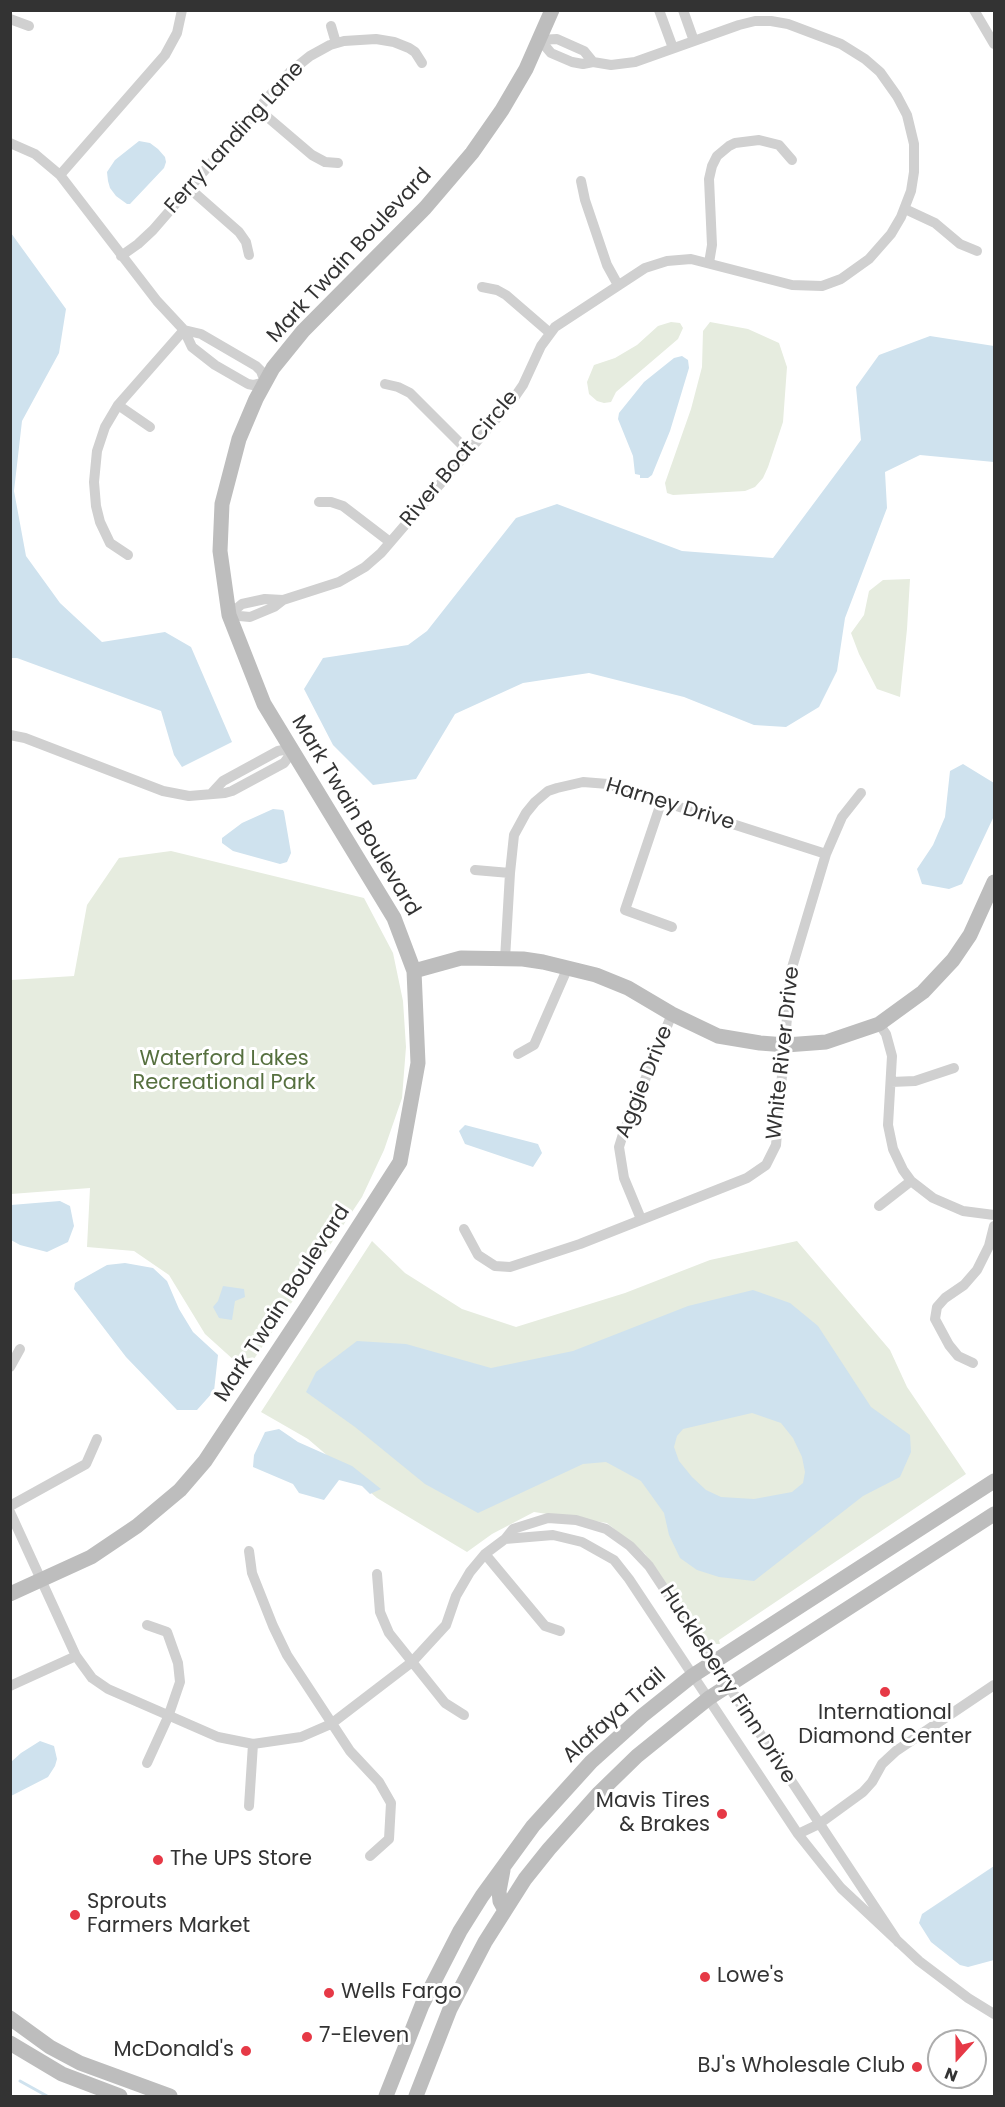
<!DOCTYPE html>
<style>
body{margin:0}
#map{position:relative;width:1005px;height:2107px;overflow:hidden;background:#fff;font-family:Poppins,sans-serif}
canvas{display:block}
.frame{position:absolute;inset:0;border:12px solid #333;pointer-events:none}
.north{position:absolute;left:927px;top:2029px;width:60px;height:60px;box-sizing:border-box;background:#fff;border:2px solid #adadad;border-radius:50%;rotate:201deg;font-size:16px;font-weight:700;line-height:24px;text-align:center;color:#333}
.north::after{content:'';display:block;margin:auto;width:21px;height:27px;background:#e63946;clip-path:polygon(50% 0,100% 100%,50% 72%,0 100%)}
</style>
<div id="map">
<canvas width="1005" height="2107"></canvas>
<div class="frame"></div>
<div class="north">N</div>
</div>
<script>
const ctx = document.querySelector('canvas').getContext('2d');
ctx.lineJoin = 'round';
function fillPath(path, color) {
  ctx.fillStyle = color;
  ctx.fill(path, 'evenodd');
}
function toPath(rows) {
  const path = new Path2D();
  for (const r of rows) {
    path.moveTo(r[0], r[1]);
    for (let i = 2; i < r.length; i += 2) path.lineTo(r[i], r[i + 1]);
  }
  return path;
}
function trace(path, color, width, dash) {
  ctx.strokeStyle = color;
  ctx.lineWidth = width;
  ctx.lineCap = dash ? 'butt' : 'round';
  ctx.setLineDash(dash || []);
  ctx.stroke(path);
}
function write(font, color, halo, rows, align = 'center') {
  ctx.font = font + ' Poppins,sans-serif';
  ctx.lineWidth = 6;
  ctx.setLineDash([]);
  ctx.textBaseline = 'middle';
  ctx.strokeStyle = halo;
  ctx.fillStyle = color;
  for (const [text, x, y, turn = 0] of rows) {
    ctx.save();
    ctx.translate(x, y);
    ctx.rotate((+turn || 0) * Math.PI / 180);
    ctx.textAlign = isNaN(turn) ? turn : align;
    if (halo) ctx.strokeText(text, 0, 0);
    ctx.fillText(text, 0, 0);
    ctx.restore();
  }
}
fillPath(toPath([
 [671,322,680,323,683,328,678,339,616,392,611,402,604,403,597,401,589,394,587,382,594,365,615,358,637,345,658,326],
 [710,322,748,329,779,343,787,367,783,422,768,467,763,478,755,487,745,491,673,495,667,493,665,483,691,409,702,367,703,331],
 [910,579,907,629,900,697,877,689,859,654,851,633,864,615,869,591,883,580],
 [171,851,364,898,393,953,403,1001,406,1047,402,1098,384,1150,362,1197,246,1371,205,1334,169,1275,134,1251,87,1247,90,1188,11,1194,11,980,74,976,87,905,119,858],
 [372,1241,405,1273,462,1309,516,1327,625,1293,710,1260,797,1241,890,1350,907,1387,966,1474,719,1640,720,1644,713,1644,710,1646,698,1635,645,1554,607,1523,534,1512,492,1534,467,1552,377,1498,308,1439,261,1412]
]), '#e6ecdf');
fillPath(toPath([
 [139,141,150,143,158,149,165,157,166,162,164,168,130,204,127,204,116,196,110,188,108,181,107,172,115,160],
 [11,233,66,309,59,353,22,421,14,491,26,556,60,603,102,642,165,632,191,647,232,742,182,767,174,755,161,711,17,658,11,658],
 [930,336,994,346,994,462,920,455,885,472,887,508,845,618,837,671,819,707,786,727,754,725,684,697,589,673,523,683,455,714,416,779,373,785,333,745,304,689,323,658,408,645,427,631,516,518,557,504,682,551,773,558,861,440,856,387,879,355],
 [682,356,688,360,689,368,670,431,652,475,648,478,640,478,640,475,635,474,633,456,618,419,619,413,644,382,674,358],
 [963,764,994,783,994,816,962,884,949,889,922,884,917,869,933,845,945,817,950,771],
 [273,809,283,810,284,812,291,853,287,862,280,864,233,851,222,843,222,838,242,823],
 [465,1125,538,1144,542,1153,533,1167,465,1144,459,1131],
 [60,1201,70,1206,74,1226,68,1242,47,1252,20,1245,11,1240,11,1205],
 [125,1263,153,1268,167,1281,179,1309,193,1332,218,1355,214,1391,197,1410,177,1410,126,1357,74,1289,75,1283,107,1265],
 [223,1286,244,1289,245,1297,235,1301,232,1320,219,1318,213,1307,218,1301],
 [753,1290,790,1303,818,1326,871,1407,910,1435,911,1452,900,1477,863,1496,754,1581,719,1577,697,1570,680,1558,669,1535,664,1513,641,1481,606,1462,583,1464,478,1513,425,1484,355,1427,306,1392,316,1372,357,1341,406,1344,491,1368,573,1351,688,1306],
 [752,1413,781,1423,793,1438,802,1457,805,1472,803,1483,792,1492,754,1499,721,1497,706,1490,692,1477,679,1461,674,1447,677,1436,683,1429],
 [279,1429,298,1442,352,1466,381,1489,370,1494,362,1486,339,1480,324,1500,299,1493,293,1484,253,1467,254,1455,265,1432],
 [40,1741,54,1746,57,1759,55,1766,48,1777,11,1796,11,1762,21,1753],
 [994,1866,994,1960,968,1967,960,1965,931,1942,919,1923,922,1914]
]), '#cfe2ee');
trace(toPath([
 [20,2081,47,2096]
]), '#cfe2ee', 3);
trace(toPath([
 [659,10,673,48],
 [683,10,694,41],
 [974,10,994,44],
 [10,19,29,26],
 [331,26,336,43],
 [258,109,312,155,325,162,338,163],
 [10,143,35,154,60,175,157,301,184,330,192,347,215,365,248,384,253,385,265,382,261,371,256,366,201,334,184,330],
 [60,175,165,55,177,33,182,10],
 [581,181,585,200,607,265,618,285],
 [189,188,239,232,246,242,249,255],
 [905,209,935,223,960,244,977,251],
 [121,256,138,244,153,230,290,72,310,56,330,45,344,41,376,39,394,42,409,48,415,52,422,63],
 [709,263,712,245,709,179,712,166,717,156,729,146,735,143,759,140,779,145,792,160],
 [482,287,497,290,506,295,550,333],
 [385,384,398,387,410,393,468,451],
 [118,405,150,427],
 [319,502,331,502,343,506,390,542],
 [128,555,110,543,100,522,96,506,94,482,97,451,105,427,118,405,184,330],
 [229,615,250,617,274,607,283,600,339,582,365,567,381,553,514,398,523,385,541,346,555,327,645,268,667,261,691,259,792,285,822,286,841,279,869,259,891,234,901,217,911,191,914,172,914,144,907,115,897,96,880,72,865,59,841,44,788,24,771,21,755,21,739,25,635,62,611,65,593,62,583,64,572,62,551,53,540,40,557,39,584,51,593,62],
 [229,615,242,604,265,599,283,600],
 [10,735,25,738,163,791,189,796,225,793,232,791,284,763,293,751,283,750,278,751,223,781,211,794],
 [661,803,625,910,672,927],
 [475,870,510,873],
 [505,959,510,873,514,835,526,813,535,802,548,791,557,788,583,782,608,784,826,854],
 [879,1024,886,1034,892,1056,888,1125,893,1149,903,1170,911,1181,933,1198,963,1211,994,1215],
 [518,1054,534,1045,568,967],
 [891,1082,915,1081,954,1068],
 [879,1206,911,1181],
 [641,1219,624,1178,619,1147,624,1131,672,1014],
 [464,1229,478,1255,495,1266,510,1267,580,1244,747,1178,766,1165,776,1145,791,971,826,854,842,817,861,793],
 [973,1363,958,1356,949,1345,935,1319,937,1307,945,1298,964,1285,977,1270,989,1246,994,1226],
 [10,1367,20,1349],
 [10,1506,86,1464,97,1439],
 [10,1512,76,1656,92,1678,108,1689,218,1737,253,1744,301,1737,331,1724,412,1662,446,1625,456,1596,470,1572,485,1554,505,1539,513,1529,548,1518,576,1520,606,1529,630,1546,649,1566,898,1942],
 [505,1539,553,1535,582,1542,614,1560,629,1579,798,1834,841,1888,919,1961,968,1998,994,2014],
 [249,1551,252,1573,273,1626,287,1655,350,1751,379,1782,391,1803,389,1839,370,1856],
 [485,1554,545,1626,560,1631],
 [377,1574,380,1612,389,1633,445,1703,464,1715],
 [10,1686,76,1656],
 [147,1763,168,1717,180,1682,178,1663,167,1632,147,1625],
 [249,1806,253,1744],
 [798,1834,819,1824,863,1792,872,1782,882,1764,896,1751,994,1685]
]), '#d0d0d0', 10);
trace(toPath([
 [414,971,461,958,523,959,543,962,596,975,628,988,672,1014,718,1036,760,1043,786,1045,826,1042,879,1024,923,992,953,960,970,935,994,882],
 [10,1594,91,1557,137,1526,180,1490,205,1461,305,1310,400,1162,418,1063,414,971,394,918,264,704,229,615,220,551,222,504,239,439,256,399,273,368,303,331,425,208,472,153,502,110,526,69,552,10],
 [503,1870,499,1891,500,1901,505,1910],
 [10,2018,50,2047,80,2063,170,2096],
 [10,2043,62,2074,120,2096],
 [386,2096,422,2005,460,1931,482,1896,533,1826,591,1762,642,1716,692,1676,994,1481],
 [416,2096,450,2009,485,1942,525,1879,549,1849,599,1793,637,1756,709,1698,994,1514]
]), '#bdbdbd', 15);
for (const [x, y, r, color] of [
 [885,1692,6,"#e63946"],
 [722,1814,6,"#e63946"],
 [158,1860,6,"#e63946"],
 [75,1915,6,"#e63946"],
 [705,1977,6,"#e63946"],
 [329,1993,6,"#e63946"],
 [307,2037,6,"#e63946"],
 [246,2051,6,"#e63946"],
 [917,2067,6,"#e63946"]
]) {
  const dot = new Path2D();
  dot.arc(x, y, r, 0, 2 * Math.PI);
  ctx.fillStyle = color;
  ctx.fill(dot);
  trace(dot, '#fff', 2);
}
write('21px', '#333', '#fff', [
 ["Ferry Landing Lane",235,138,-48],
 ["Mark Twain Boulevard",350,256,-47],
 ["River Boat Circle",460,459,-50],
 ["Harney Drive",670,805,17],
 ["Mark Twain Boulevard",355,816,59],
 ["White River Drive",784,1053,-84],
 ["Aggie Drive",645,1082,-68],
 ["Mark Twain Boulevard",283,1304,-57],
 ["Huckleberry Finn Drive",727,1685,57],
 ["Alafaya Trail",615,1716,-42]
]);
write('21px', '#56703f', '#fff', [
 ["Waterford Lakes",224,1060],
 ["Recreational Park",224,1084]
]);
write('21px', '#333', '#fff', [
 ["International",885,1714,"center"],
 ["Diamond Center",885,1738,"center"],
 ["Mavis Tires",710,1802,"right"],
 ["& Brakes",710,1826,"right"],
 ["The UPS Store",170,1860],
 ["Sprouts",87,1903],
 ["Farmers Market",87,1927],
 ["Lowe's",717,1977],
 ["Wells Fargo",341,1993],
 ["7-Eleven",319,2037],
 ["McDonald's",234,2051,"right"],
 ["BJ's Wholesale Club",905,2067,"right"]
], 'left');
</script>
